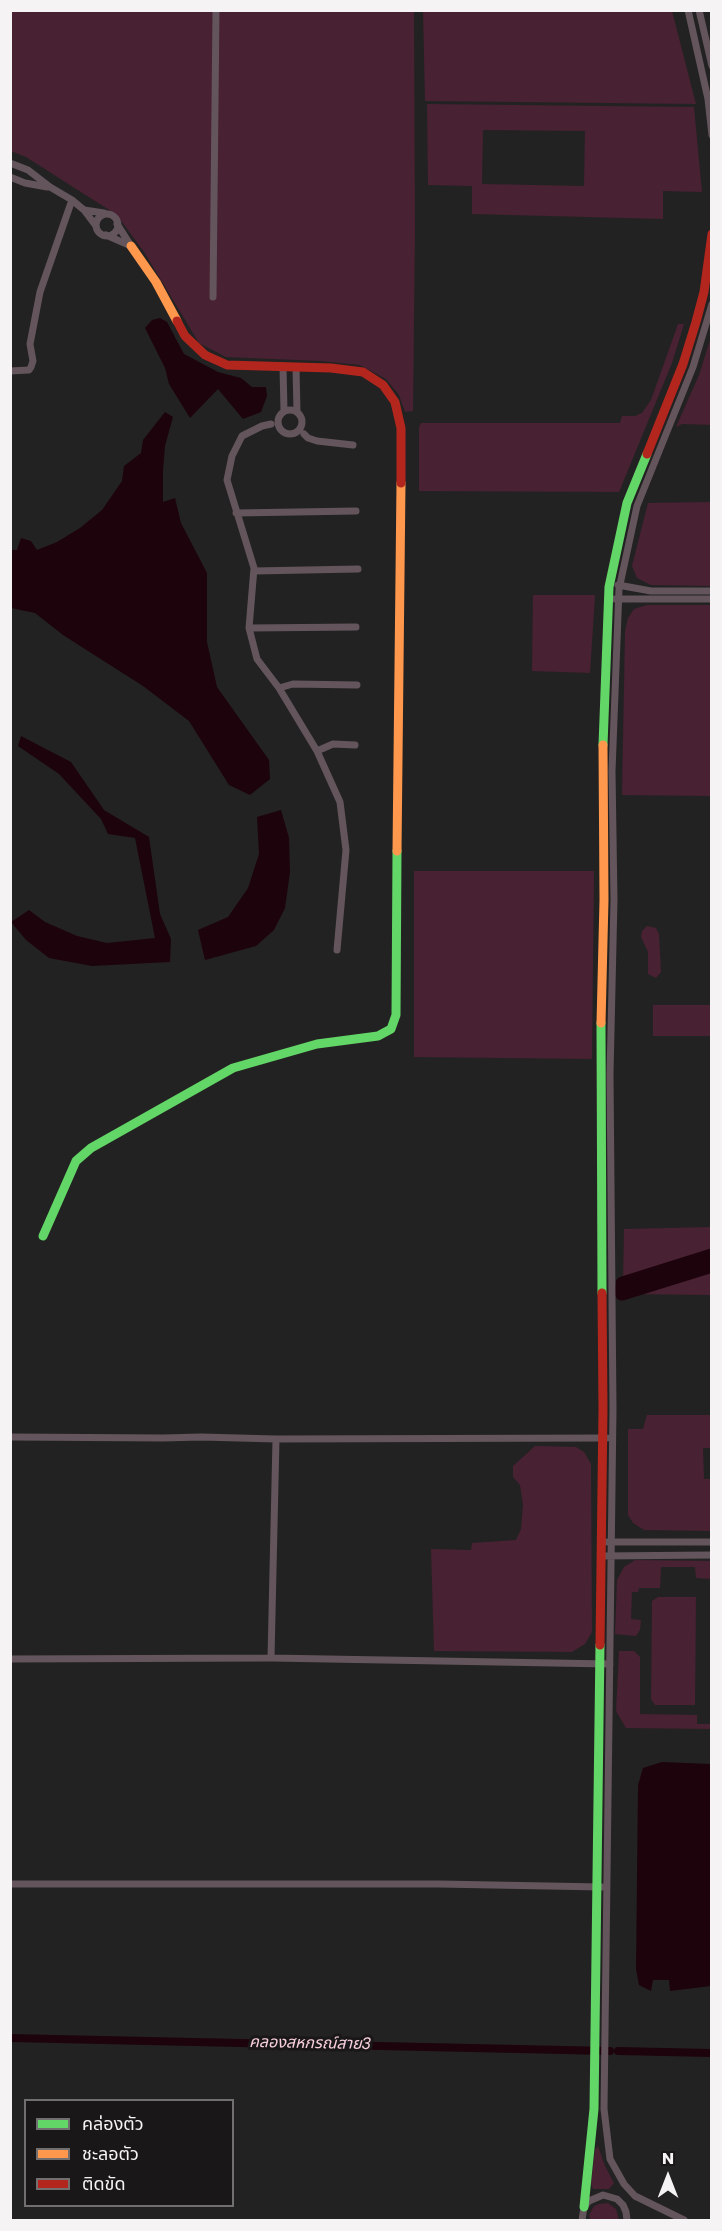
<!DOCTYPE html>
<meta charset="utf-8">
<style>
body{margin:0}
#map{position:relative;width:722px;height:2231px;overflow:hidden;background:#232222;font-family:Poppins,"Noto Sans Thai",sans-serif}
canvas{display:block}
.frame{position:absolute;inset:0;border:12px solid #f5f3f3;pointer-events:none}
.legend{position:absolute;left:24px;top:2099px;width:210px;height:108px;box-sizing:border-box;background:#1a1718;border:2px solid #726f70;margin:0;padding:8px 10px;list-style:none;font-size:18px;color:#f5f3f3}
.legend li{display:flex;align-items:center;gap:12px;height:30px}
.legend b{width:30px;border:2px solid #726f70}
.north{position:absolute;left:638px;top:2147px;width:60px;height:60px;-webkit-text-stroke:4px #1a1718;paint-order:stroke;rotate:0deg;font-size:16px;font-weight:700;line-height:24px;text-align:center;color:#f5f3f3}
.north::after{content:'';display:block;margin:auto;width:21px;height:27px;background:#f5f3f3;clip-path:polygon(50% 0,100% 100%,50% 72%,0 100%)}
</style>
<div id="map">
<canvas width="722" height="2231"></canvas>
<div class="frame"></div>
<ul class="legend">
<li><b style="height:8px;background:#63d668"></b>คล่องตัว</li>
<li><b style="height:8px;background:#ff974d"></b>ชะลอตัว</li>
<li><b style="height:8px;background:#b3261e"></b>ติดขัด</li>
</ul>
<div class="north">N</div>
</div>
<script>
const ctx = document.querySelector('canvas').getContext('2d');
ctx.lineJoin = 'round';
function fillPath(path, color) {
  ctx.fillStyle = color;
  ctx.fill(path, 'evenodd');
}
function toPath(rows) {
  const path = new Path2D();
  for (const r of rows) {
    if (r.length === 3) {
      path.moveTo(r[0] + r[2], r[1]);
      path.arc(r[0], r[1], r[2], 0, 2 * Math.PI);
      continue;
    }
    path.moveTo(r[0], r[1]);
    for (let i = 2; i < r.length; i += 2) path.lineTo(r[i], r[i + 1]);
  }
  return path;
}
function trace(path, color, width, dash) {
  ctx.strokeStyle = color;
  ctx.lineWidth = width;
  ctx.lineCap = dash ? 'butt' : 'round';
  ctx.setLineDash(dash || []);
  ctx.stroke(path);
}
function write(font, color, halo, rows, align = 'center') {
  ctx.font = font + ' Poppins,"Noto Sans Thai",sans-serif';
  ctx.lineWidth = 6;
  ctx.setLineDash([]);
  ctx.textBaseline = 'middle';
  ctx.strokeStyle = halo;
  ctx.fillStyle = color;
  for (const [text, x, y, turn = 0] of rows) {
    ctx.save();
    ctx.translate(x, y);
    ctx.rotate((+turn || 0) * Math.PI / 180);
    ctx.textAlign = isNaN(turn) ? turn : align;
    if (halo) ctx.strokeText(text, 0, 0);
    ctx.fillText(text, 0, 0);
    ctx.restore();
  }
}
fillPath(toPath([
 [10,11,414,11,415,230,413,411,405,412,399,395,386,379,360,365,321,361,226,357,199,343,144,252,117,215,26,157,11,151],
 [423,11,672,11,696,104,425,101],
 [427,104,694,107,702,192,663,191,663,219,472,214,472,186,428,185],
 [483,130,585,131,584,186,482,184],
 [678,324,684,324,672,363,619,492,419,491,419,427,421,423,620,423,622,416,635,416,642,413,651,400],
 [711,337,711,425,682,424,676,427,699,375],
 [711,502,711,586,651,585,637,578,632,566,648,503],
 [533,595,595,595,590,673,532,671],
 [647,605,711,605,711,796,622,795,625,631,628,618,634,609],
 [414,871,594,871,592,1059,414,1057],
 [647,926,656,928,659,934,661,972,656,978,648,974,648,952,641,937,642,931],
 [653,1005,711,1005,711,1036,653,1036],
 [711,1227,711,1255,623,1282,624,1229],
 [711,1266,711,1295,624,1294],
 [647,1415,711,1415,711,1448,703,1448,704,1479,711,1479,711,1531,644,1530,633,1523,628,1515,628,1429,643,1429],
 [535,1446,576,1447,584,1452,591,1464,592,1632,585,1644,572,1652,434,1651,431,1549,471,1550,472,1543,516,1540,521,1529,523,1505,520,1485,513,1477,513,1466],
 [635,1560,711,1561,711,1579,696,1578,695,1567,661,1567,660,1588,639,1588,638,1592,632,1592,631,1619,641,1620,640,1630,636,1636,615,1634,617,1580,624,1567],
 [658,1597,696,1597,695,1705,655,1705,651,1699,652,1601],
 [619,1651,634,1651,640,1657,640,1714,697,1715,697,1724,711,1724,711,1729,626,1728,616,1711],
 [598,2146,605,2166,614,2183,609,2189,593,2189,591,2184,595,2150],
 [608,2203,616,2209,619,2220,590,2220,589,2215,594,2206,599,2204]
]), '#482132');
fillPath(toPath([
 [160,318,167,322,184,354,218,372,241,378,252,387,266,387,267,396,261,412,243,419,218,389,190,418,169,384,165,368,145,328,152,320],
 [165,412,173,417,165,446,163,471,163,502,175,498,181,523,207,573,207,642,217,687,269,760,270,779,250,795,229,785,189,721,143,686,63,635,35,613,11,608,11,550,17,550,21,538,31,541,37,550,57,542,80,528,102,510,122,481,124,466,141,453,143,440],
 [21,736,71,762,104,810,149,837,160,914,171,939,170,962,92,966,49,958,26,940,11,922,29,910,45,922,77,936,107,943,155,938,135,838,108,834,101,819,59,774,18,746],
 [281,810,289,838,290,872,285,908,274,930,256,946,205,960,198,930,228,917,248,888,259,854,257,817],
 [662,1762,711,1764,711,1986,670,1991,669,1980,653,1980,651,1991,639,1985,636,1969,638,1785,643,1768]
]), '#1d030c');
trace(toPath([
 [10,2038,610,2051],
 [618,2051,712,2053]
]), '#1d030c', 8);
trace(toPath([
 [712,1256,623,1284,622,1293,712,1265]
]), '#1d030c', 15);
trace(toPath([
 [688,10,708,99,712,135],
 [699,10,712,66],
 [10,163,28,170,50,187,72,200,84,210],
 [10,177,25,183,47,187],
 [107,225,11],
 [96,226,84,210,104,213],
 [106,235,131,246,117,224],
 [213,297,216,10],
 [283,367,284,411],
 [296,367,297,412],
 [10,371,29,370,31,367,33,361,30,344,40,292,72,200],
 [290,422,12],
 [271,424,262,426,242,436,232,456,227,480,254,568,249,628,257,659,279,688,317,751,340,802,346,850,337,950],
 [304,434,308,438,317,441,353,445],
 [236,513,356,511],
 [254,571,358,569],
 [618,585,651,591,712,591],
 [615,599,712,599],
 [249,628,356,627],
 [279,688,293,684,357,685],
 [317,751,333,744,355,745],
 [10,1437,163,1438,201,1437,276,1439,607,1438],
 [607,1542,712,1542],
 [601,1556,712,1555],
 [271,1658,276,1439],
 [10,1659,271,1658,610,1664],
 [10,1884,439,1884,602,1887],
 [582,2220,584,2207,589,2201,603,2195,617,2199,623,2205,626,2212,627,2220],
 [684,2220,635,2196,624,2184,610,2159,604,2109,613,1409,610,1074,614,900,612,771,619,589,637,506,693,367,712,304]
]), '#63555b', 7);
trace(toPath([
 [603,745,609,587,627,503,647,454],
 [601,1023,602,1293],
 [43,1236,76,1161,91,1148,233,1068,317,1044,378,1036,391,1029,396,1015,397,851],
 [584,2207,594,2109,600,1645]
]), '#63d668', 9);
trace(toPath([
 [131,246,156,282,177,321],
 [397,851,401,483],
 [601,1023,604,900,603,745]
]), '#ff974d', 9);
trace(toPath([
 [177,321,185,336,205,355,227,365,331,368,363,372,383,385,395,402,401,428,401,483],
 [647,454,683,364,696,322,704,292,712,234],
 [600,1645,603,1409,602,1293]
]), '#b3261e', 9);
write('italic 16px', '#f8cfde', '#1a1718', [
 ["คลองสหกรณ์สาย3",310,2044,1]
]);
</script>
